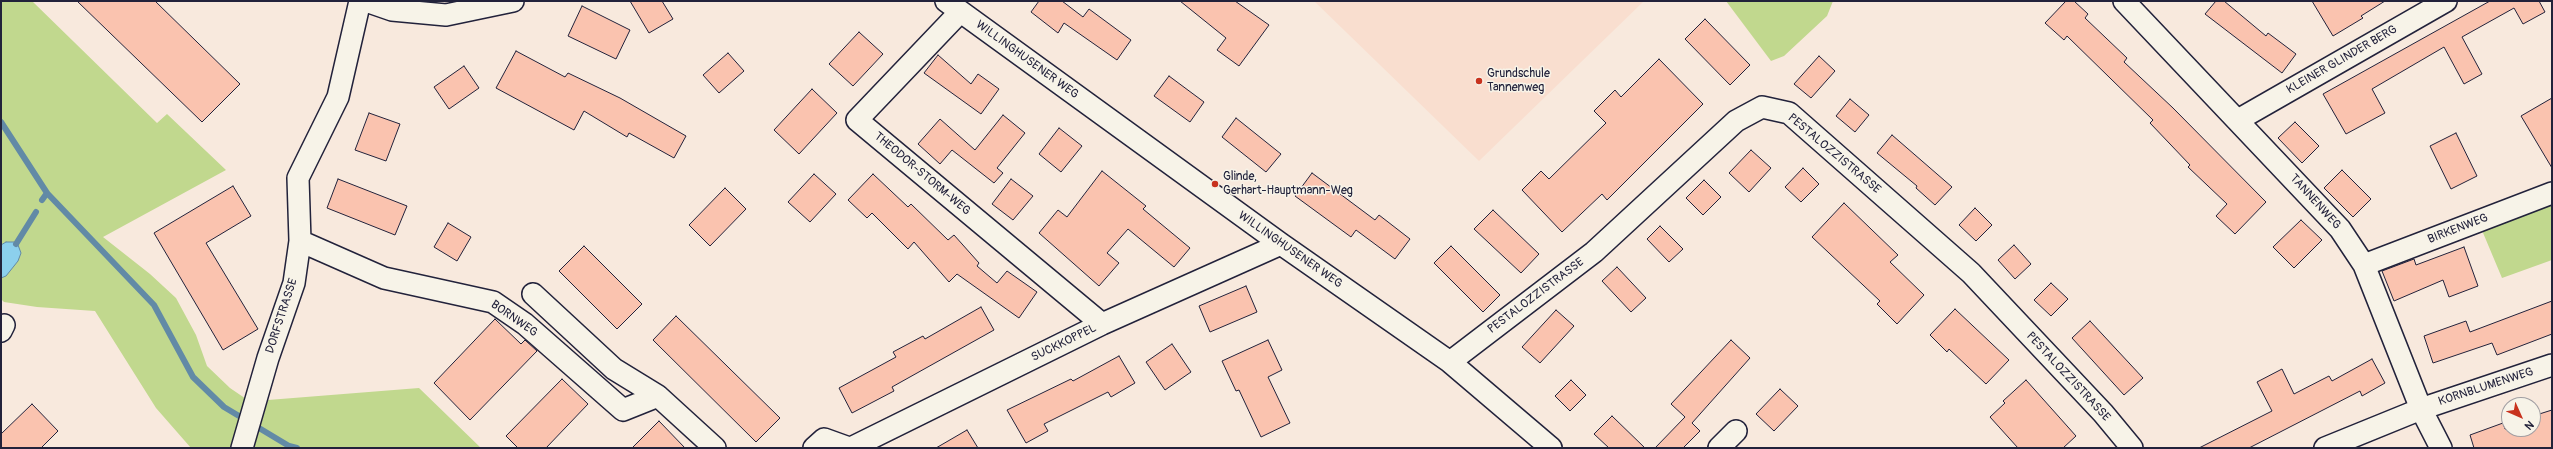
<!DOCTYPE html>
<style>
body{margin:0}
#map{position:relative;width:2553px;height:449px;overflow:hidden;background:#f8e9dd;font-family:Pangolin,sans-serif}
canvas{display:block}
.frame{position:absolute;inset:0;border:2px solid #22223b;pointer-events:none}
.north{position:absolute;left:2501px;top:397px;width:40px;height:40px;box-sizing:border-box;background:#f7f3e8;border:1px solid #a29fa3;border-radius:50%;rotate:135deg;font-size:11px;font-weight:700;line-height:16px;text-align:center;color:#22223b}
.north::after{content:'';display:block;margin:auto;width:14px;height:18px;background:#c8321e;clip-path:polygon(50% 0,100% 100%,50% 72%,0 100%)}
</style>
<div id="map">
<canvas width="2553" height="449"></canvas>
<div class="frame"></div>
<div class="north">N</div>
</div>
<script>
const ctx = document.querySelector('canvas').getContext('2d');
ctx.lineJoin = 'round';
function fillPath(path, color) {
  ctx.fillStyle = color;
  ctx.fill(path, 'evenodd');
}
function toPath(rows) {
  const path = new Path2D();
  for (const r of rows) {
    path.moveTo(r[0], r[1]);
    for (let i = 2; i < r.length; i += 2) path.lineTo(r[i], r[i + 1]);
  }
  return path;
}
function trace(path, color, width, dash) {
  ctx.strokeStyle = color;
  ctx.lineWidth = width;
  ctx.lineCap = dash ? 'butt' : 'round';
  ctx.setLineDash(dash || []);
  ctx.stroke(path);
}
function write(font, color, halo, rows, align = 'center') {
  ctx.font = font + ' Pangolin,sans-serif';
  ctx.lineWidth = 3;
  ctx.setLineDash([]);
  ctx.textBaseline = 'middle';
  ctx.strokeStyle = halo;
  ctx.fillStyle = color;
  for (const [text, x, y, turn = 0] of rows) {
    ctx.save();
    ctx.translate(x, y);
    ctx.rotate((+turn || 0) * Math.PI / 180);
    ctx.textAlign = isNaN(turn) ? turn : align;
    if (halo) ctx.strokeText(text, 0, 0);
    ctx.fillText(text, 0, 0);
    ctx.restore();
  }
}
fillPath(toPath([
 [1314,1,1644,1,1479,161]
]), '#f9decf');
fillPath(toPath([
 [1,1,32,1,157,123,167,114,226,170,103,237,150,274,176,298,196,335,207,366,230,388,252,403,239,448,191,448,156,408,95,311,37,307,4,302,1,299,1,278,6,276,6,242,1,245],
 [1726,1,1833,1,1827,16,1784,56,1771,61],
 [2552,199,2552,260,2502,278,2481,228],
 [419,388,481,448,254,448,268,400]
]), '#c1d88e');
const water = toPath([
 [6,242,14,242,18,245,21,253,18,261,6,276,1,278,1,245,6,242]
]);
fillPath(water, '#8cd0ed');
trace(water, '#628aa6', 1);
trace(toPath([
 [1,122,47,193,154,305,193,377,224,407,289,446,297,448],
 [42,200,47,193],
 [16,244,36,212]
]), '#628aa6', 6);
const building = toPath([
 [77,1,155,1,240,84,202,122,77,1],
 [630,1,662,1,673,19,649,33,630,1],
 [1039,1,1062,1,1083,17,1089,9,1131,40,1117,60,1064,23,1058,33,1031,12,1039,1],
 [1180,1,1235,1,1269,25,1239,66,1217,50,1226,38,1180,1],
 [2066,1,2074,1,2088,14,2085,18,2127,58,2124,62,2173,108,2266,202,2235,234,2216,216,2227,204,2188,167,2190,165,2150,123,2153,120,2067,36,2064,40,2045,23,2066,1],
 [2216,1,2224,1,2266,36,2268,33,2296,54,2282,73,2205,14,2216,1],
 [2312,1,2385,1,2361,16,2363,18,2333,36,2312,1],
 [2490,1,2539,1,2545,12,2523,24,2514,8,2462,37,2482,74,2464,84,2444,47,2372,89,2385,113,2346,134,2323,94,2490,1],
 [582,6,630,30,616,59,568,36,582,6],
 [1705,19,1750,65,1730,85,1685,39,1705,19],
 [859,32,883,54,853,86,829,64,859,32],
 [516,51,565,77,568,73,620,98,686,136,674,158,629,133,627,137,584,111,574,130,496,88,516,51],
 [728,53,744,71,719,93,703,75,728,53],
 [938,55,971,84,978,74,999,89,981,114,924,73,938,55],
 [1819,56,1835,71,1811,98,1794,84,1819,56],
 [1659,59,1703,104,1607,200,1602,194,1562,232,1522,190,1541,171,1549,179,1606,123,1594,111,1615,90,1621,97,1659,59],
 [464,66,479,88,449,109,434,87,464,66],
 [1169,76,1204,102,1190,122,1154,96,1169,76],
 [812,89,837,113,799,154,774,130,812,89],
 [2552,98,2552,168,2521,116,2552,98],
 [1850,99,1869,115,1855,132,1836,116,1850,99],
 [369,113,400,124,386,161,355,150,369,113],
 [1003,115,1025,133,997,168,1003,173,994,183,952,150,940,164,918,144,940,119,975,150,1003,115],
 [1236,118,1281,154,1266,172,1222,137,1236,118],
 [2295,122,2319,146,2302,163,2278,138,2295,122],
 [1059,128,1082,146,1061,172,1039,154,1059,128],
 [2456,133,2477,176,2451,189,2430,146,2456,133],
 [1892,135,1952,187,1935,205,1916,188,1917,186,1877,153,1892,135],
 [1751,150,1771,168,1749,192,1729,173,1751,150],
 [1803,168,1819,184,1801,202,1785,187,1803,168],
 [2342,170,2371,199,2353,217,2324,188,2342,170],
 [1102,171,1146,206,1143,209,1190,248,1174,267,1128,229,1107,253,1119,263,1099,286,1039,233,1058,210,1067,217,1102,171],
 [1312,173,1375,220,1379,215,1410,239,1395,259,1356,230,1351,237,1295,196,1312,173],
 [814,174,836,194,810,222,788,202,814,174],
 [873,174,908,207,911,204,948,240,954,235,979,263,977,266,997,283,1007,271,1037,292,1019,318,957,274,949,282,914,242,908,249,872,213,867,218,848,200,873,174],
 [338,179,407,206,395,235,327,208,338,179],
 [1011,179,1033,196,1013,220,992,204,1011,179],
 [1704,180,1721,197,1703,215,1686,198,1704,180],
 [233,186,251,216,206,243,258,329,223,350,154,233,233,186],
 [725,188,746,209,710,246,689,225,725,188],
 [1844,203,1898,255,1890,262,1924,295,1897,324,1877,304,1880,301,1812,237,1844,203],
 [1975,208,1992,225,1976,241,1959,225,1975,208],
 [1493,210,1539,254,1521,273,1474,229,1493,210],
 [2301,220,2322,240,2294,268,2273,247,2301,220],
 [448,223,471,237,457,261,434,247,448,223],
 [1660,226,1683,249,1669,262,1647,239,1660,226],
 [2014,245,2031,264,2015,279,1998,260,2014,245],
 [584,246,642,304,617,329,559,271,584,246],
 [1451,246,1500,295,1483,312,1434,263,1451,246],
 [2464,247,2478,286,2449,297,2443,280,2394,301,2382,271,2414,259,2416,265,2464,247],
 [1617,267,1646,298,1631,312,1602,281,1617,267],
 [2051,283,2068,299,2051,316,2034,300,2051,283],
 [1246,286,1257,312,1210,332,1199,306,1246,286],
 [2552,301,2552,334,2497,355,2492,343,2433,363,2424,336,2466,321,2470,332,2552,301],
 [981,307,994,330,892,387,894,391,852,413,839,388,896,357,893,352,923,336,925,339,981,307],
 [1955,309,2009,360,1986,384,1949,349,1947,352,1930,335,1955,309],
 [1556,310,1574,326,1540,363,1522,347,1556,310],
 [676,316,780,418,756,442,653,340,676,316],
 [495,319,521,344,525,340,537,351,470,420,434,383,495,319],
 [2090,321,2143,378,2124,395,2072,338,2090,321],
 [1268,340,1282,370,1268,377,1290,423,1261,437,1239,390,1236,391,1222,361,1268,340],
 [1731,340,1750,358,1692,423,1700,431,1683,448,1655,448,1685,417,1671,404,1731,340],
 [1172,344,1191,372,1165,390,1146,362,1172,344],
 [1119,356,1135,383,1111,397,1108,392,1044,424,1048,431,1026,443,1007,410,1071,379,1073,381,1119,356],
 [2372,359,2385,383,2362,396,2360,391,2249,448,2199,448,2272,411,2257,382,2282,369,2294,394,2329,376,2332,381,2372,359],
 [562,379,588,404,546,448,518,448,506,436,562,379],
 [1571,380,1586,395,1570,411,1555,396,1571,380],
 [2026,380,2076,436,2063,448,2018,448,1990,417,2005,403,2003,401,2026,380],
 [1780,389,1798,406,1774,431,1756,414,1780,389],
 [32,404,58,431,41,448,1,448,1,434,32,404],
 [2552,410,2552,448,2474,448,2470,435,2503,423,2505,429,2533,429,2533,416,2552,410],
 [1612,416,1645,448,1609,448,1594,434,1612,416],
 [659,421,685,448,632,448,659,421],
 [967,430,978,448,936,448,967,430]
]);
fillPath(building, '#fac3af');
trace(building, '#22223b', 1);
const minor = toPath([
 [366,1,392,10,446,15,513,1],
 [946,1,1281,244,1450,362,1551,448],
 [2124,1,2340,229,2364,265,2421,409,2441,448],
 [960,12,857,120,1102,324],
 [2238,120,2446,1],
 [300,241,384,278,493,302,525,324,623,410,658,396,715,448],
 [2364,265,2552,193],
 [533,294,614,369,658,396],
 [1,331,4,325],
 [1450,362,1594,252,1736,121,1762,107,1789,113,1971,273,2103,413,2132,448],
 [242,448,268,358,294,283,300,241,298,178,338,97,360,1],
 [814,448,824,439,849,448],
 [851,448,1102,324,1281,244],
 [1719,448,1736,431],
 [2325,448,2421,409,2552,365]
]);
trace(minor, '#22223b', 24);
trace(minor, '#f7f3e8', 21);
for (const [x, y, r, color] of [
 [1479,81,4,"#c8321e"],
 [1215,184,4,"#c8321e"]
]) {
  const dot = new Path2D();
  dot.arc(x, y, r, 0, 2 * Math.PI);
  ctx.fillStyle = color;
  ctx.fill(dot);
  trace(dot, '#f7f3e8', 1.5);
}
write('12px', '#22223b', '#f7f3e8', [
 ["WILLINGHUSENER WEG",1027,60,36],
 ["KLEINER GLINDER BERG",2342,60,-30],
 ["PESTALOZZISTRASSE",1834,154,40],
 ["THEODOR-STORM-WEG",922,174,40],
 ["TANNENWEG",2315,202,48],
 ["BIRKENWEG",2458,229,-21],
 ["WILLINGHUSENER WEG",1290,250,35],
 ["PESTALOZZISTRASSE",1536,296,-37],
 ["DORFSTRASSE",282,316,-72],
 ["BORNWEG",514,319,35],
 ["SUCKKOPPEL",1064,343,-26],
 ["PESTALOZZISTRASSE",2068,377,47],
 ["KORNBLUMENWEG",2486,387,-18]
]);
write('12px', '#22223b', '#f7f3e8', [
 ["Grundschule",1487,74],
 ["Tannenweg",1487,88],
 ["Glinde,",1223,177],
 ["Gerhart-Hauptmann-Weg",1223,191]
], 'left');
</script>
